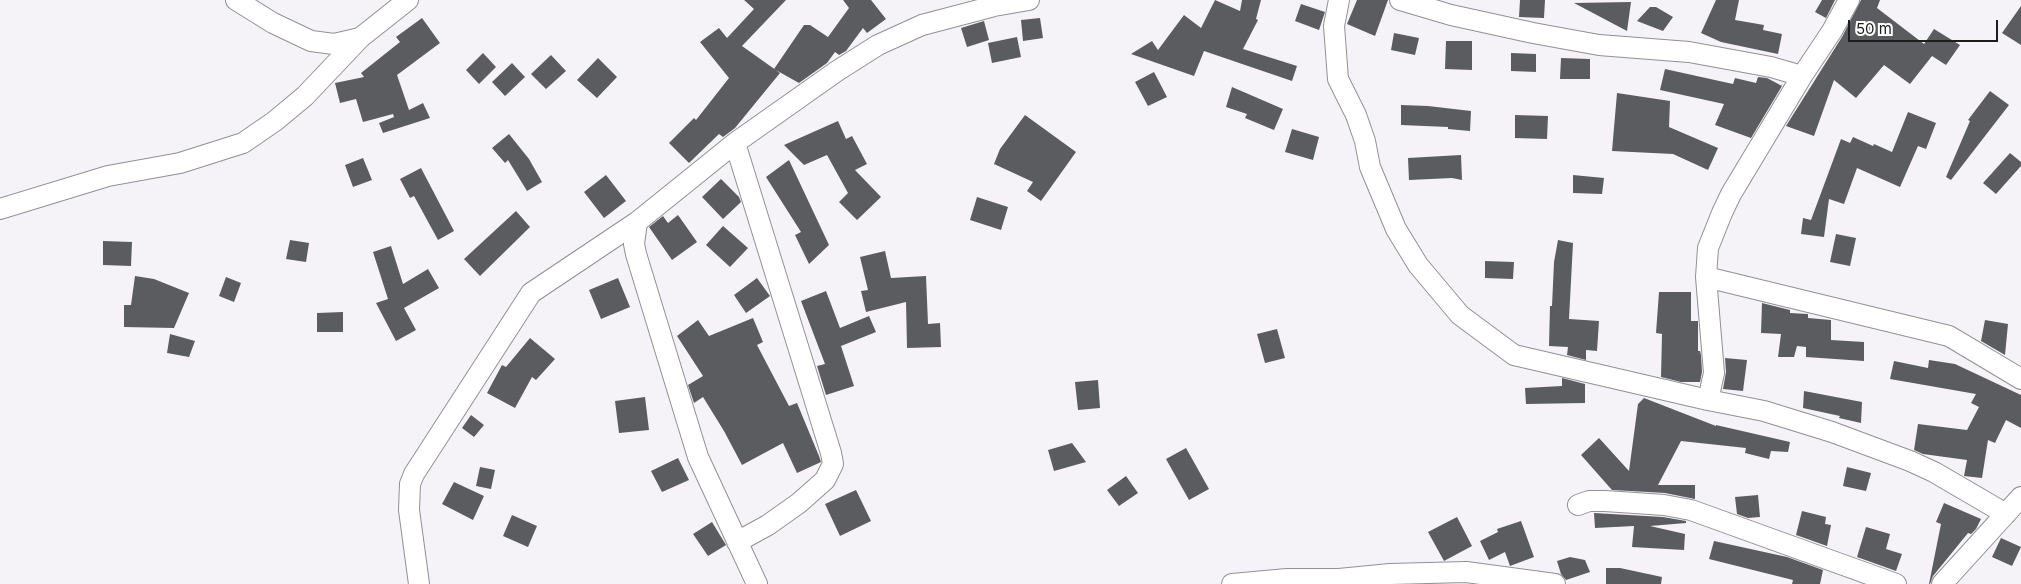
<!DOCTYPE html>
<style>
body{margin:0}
#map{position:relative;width:2021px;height:584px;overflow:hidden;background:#f6f3f8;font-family:Inter,sans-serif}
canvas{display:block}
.scale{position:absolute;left:1848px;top:20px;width:150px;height:22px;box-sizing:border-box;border:2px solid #1e1d1e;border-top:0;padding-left:6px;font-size:15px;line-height:18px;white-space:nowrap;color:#1e1d1e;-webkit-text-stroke:4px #fff;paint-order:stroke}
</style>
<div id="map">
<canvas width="2021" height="584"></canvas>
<div class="scale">50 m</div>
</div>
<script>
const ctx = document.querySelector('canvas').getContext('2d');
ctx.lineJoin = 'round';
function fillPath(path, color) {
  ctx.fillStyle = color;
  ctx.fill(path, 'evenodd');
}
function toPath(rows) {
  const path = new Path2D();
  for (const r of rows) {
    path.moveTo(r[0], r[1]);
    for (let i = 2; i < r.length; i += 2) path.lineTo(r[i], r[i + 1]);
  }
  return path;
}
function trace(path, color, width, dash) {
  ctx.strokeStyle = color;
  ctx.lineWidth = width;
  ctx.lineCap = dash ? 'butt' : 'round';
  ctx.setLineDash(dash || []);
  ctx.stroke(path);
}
fillPath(toPath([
 [744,0,786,0,742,46,780,73,735,128,723,137,719,134,689,163,669,143,694,118,696,120,729,78,700,42,719,28,727,38,754,9],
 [843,0,871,0,886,19,867,33,863,28,846,51,839,55,835,52,827,63,799,83,774,69,804,25,810,25,828,37,849,8],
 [1215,0,1240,11,1242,0,1261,0,1256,19,1258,20,1243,49,1297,66,1292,81,1204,51,1194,76,1131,54,1152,41,1158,50,1184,15,1201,28],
 [1357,0,1388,0,1375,36,1347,24],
 [1520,0,1545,0,1544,18,1519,17],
 [1716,0,1739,0,1735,20,1764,25,1763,30,1782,34,1778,54,1721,42,1701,33],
 [1822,0,1835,0,1826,18,1815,12],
 [1861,0,1880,0,1877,8,1924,44,1934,29,1960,45,1946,65,1932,56,1910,84,1884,65,1856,98,1834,80,1814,136,1786,126,1842,37],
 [1631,2,1627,31,1574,3],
 [1301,4,1325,12,1319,30,1295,21],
 [2021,6,2021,45,2002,33],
 [1650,7,1656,7,1673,17,1663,31,1637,21],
 [422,18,440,43,397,75,409,110,423,103,430,118,383,133,379,123,394,117,393,114,363,122,356,99,340,103,335,83,364,77,361,73,400,42,396,37],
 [1040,18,1043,38,1023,41,1021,20],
 [984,21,989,40,967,47,961,28],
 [1394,33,1419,38,1415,55,1391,50],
 [1017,37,1021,57,992,63,988,43],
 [1446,41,1472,41,1472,70,1445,69],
 [483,53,496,67,479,84,466,70],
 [1511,53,1536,54,1536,72,1511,71],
 [551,55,566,71,546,89,531,74],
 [598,58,617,77,597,98,577,80],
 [1561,58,1590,59,1590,79,1560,79],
 [512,63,525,77,505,96,492,82],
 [1665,69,1733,84,1735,78,1756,83,1758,77,1767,78,1782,86,1751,138,1715,125,1724,104,1660,90],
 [1154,72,1167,97,1148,106,1135,82],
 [1232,87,1283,109,1274,130,1245,118,1247,114,1226,107],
 [1990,91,2009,105,1951,180,1946,177,1970,121,1968,120],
 [1617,93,1670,101,1669,127,1718,148,1708,170,1673,154,1612,151],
 [1401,105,1428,106,1471,111,1470,131,1448,129,1448,127,1401,125],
 [1908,112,1936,123,1926,149,1918,146,1900,187,1857,168,1844,204,1829,199,1824,237,1801,234,1803,218,1811,220,1841,139,1850,143,1853,137,1873,146,1874,144,1892,152],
 [1025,115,1076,152,1041,201,1027,191,1033,182,994,164,1000,149],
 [1515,115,1548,116,1547,139,1515,138],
 [838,121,846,139,852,136,867,164,855,170,881,197,857,220,839,202,848,193,827,155,804,165,784,145],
 [1292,129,1319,137,1313,160,1285,152],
 [509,134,529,159,542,182,527,191,508,160,505,163,492,148],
 [2010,153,2021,162,2021,166,1996,194,1983,183],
 [1461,155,1462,180,1452,178,1409,180,1408,158],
 [363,158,372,180,353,187,345,165],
 [789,160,829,245,809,264,795,235,801,232,766,177],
 [421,168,454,231,438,240,414,196,410,198,400,179],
 [606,175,626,201,604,218,584,192],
 [1573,175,1604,178,1602,194,1573,193],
 [721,179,739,197,741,202,723,219,702,197],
 [977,197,1008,207,1001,230,970,220],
 [516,211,530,227,480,276,464,259],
 [678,215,697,242,672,260,649,227,663,216,668,223],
 [723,226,748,248,730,267,706,245],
 [1836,234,1856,238,1850,266,1830,262],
 [290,240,309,243,306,262,286,259],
 [1558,240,1573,243,1569,319,1599,321,1597,351,1586,350,1586,360,1567,355,1568,347,1549,346,1550,306,1552,306,1554,262],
 [103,241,132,242,131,266,103,265],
 [391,246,403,284,428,269,439,288,404,308,416,330,396,341,376,303,388,299,373,252],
 [885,251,891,278,926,276,928,324,940,323,941,347,907,348,906,302,866,312,861,291,868,290,860,257],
 [1485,261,1514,262,1513,279,1485,278],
 [135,276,154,279,189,293,174,328,124,327,124,305,131,305],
 [226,277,241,283,234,302,219,296],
 [618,278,630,307,601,319,589,290],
 [757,278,770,296,746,313,734,295],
 [826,291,840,328,869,316,876,332,841,346,854,386,826,395,817,366,825,364,801,301],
 [1659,292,1691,292,1691,321,1698,321,1698,351,1700,351,1701,355,1702,372,1700,382,1681,382,1661,377,1662,334,1656,333],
 [1762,303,1790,310,1790,313,1808,314,1808,318,1831,320,1831,340,1864,342,1864,361,1806,357,1806,347,1797,346,1794,357,1778,357,1781,334,1761,333],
 [343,312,343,332,317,332,317,313],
 [753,318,763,342,757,345,789,406,797,403,819,456,821,462,797,473,783,443,742,465,724,431,703,397,694,403,688,385,703,376,677,336,698,320,709,336],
 [1985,320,2008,324,2005,355,1981,341],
 [1277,329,1285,358,1265,363,1257,334],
 [170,334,195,341,189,357,167,353],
 [530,338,555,359,536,380,532,377,515,408,487,393,502,365,506,367],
 [1725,358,1747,360,1743,391,1723,389,1726,372],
 [1929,360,1955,364,2021,395,2021,428,2006,420,1995,443,1988,440,1982,478,1964,476,1967,460,1923,454,1914,450,1918,424,1967,430,1979,407,1971,403,1976,394,1890,379,1894,361,1928,368],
 [1562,378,1585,384,1585,403,1526,404,1525,388,1562,386],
 [1098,380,1100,408,1078,410,1075,382],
 [1804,391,1862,402,1861,423,1839,418,1840,416,1803,408],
 [645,397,649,430,619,433,615,401],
 [1644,398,1716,426,1716,425,1790,442,1788,452,1771,451,1769,459,1745,453,1746,448,1681,441,1658,485,1695,485,1695,499,1665,493,1612,490,1581,455,1599,438,1629,471,1638,404],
 [471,415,484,425,474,437,462,428],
 [1072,443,1086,462,1054,471,1048,450],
 [1186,448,1209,489,1189,500,1166,459],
 [678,458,689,480,662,492,651,471],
 [480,467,495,470,491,489,476,486],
 [1847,467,1871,473,1866,491,1843,486],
 [1126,476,1138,493,1119,506,1107,490],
 [454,482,484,496,473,520,442,504],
 [856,490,871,521,840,536,825,504],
 [1758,495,1760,517,1748,518,1737,514,1735,497],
 [1944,503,1981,519,1976,529,1971,534,1968,533,1933,576,1930,584,1929,584,1941,524,1936,522],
 [1802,511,1826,517,1825,524,1831,525,1827,546,1796,535],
 [1594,513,1663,517,1686,521,1686,523,1650,526,1685,534,1684,550,1632,547,1634,526,1595,528],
 [512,515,537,526,528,547,503,536],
 [1457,517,1472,546,1444,561,1428,532],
 [1521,521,1534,557,1510,566,1505,552,1489,560,1480,541,1498,532,1497,529],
 [712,522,726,545,708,556,693,534],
 [1866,527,1890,534,1886,549,1902,554,1896,571,1857,557],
 [2001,538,2021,547,2012,566,1992,557],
 [1714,541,1787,557,1823,570,1820,584,1792,584,1793,580,1709,559],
 [1570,557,1585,560,1590,572,1566,580,1561,574,1557,561],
 [1606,568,1620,568,1662,577,1661,584,1606,584]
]), '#5b5c60');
const minor = toPath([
 [236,0,273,23,311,41,334,44,360,38,408,0],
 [1339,0,1334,26,1338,79,1356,115,1365,141,1370,167,1396,229,1418,265,1460,315,1514,355,1708,400],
 [1400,0,1451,15,1533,33,1599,45,1689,52,1771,67,1802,76],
 [1849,0,1832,31,1802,76,1731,194,1722,213,1708,248,1706,277,1714,373,1708,400,1764,411,1832,432,1910,461,1934,472,2006,514],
 [735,143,831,453,833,464,825,480,799,503,768,525,737,542],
 [0,209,108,176,180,163,243,143,275,121,305,96,360,38],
 [637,222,634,244,636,254,698,457,757,584],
 [1706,277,1949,336,2021,379],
 [1578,505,1589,501,1605,501,1664,505,1691,510,1896,584],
 [419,584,409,510,410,484,414,474,531,293,637,222,735,143,837,71,878,45,922,25,994,6,1029,0],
 [1232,584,1287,579,1339,579,1390,574,1466,572,1555,584],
 [1942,584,2021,497]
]);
trace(minor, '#929094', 22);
trace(minor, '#fff', 20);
</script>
